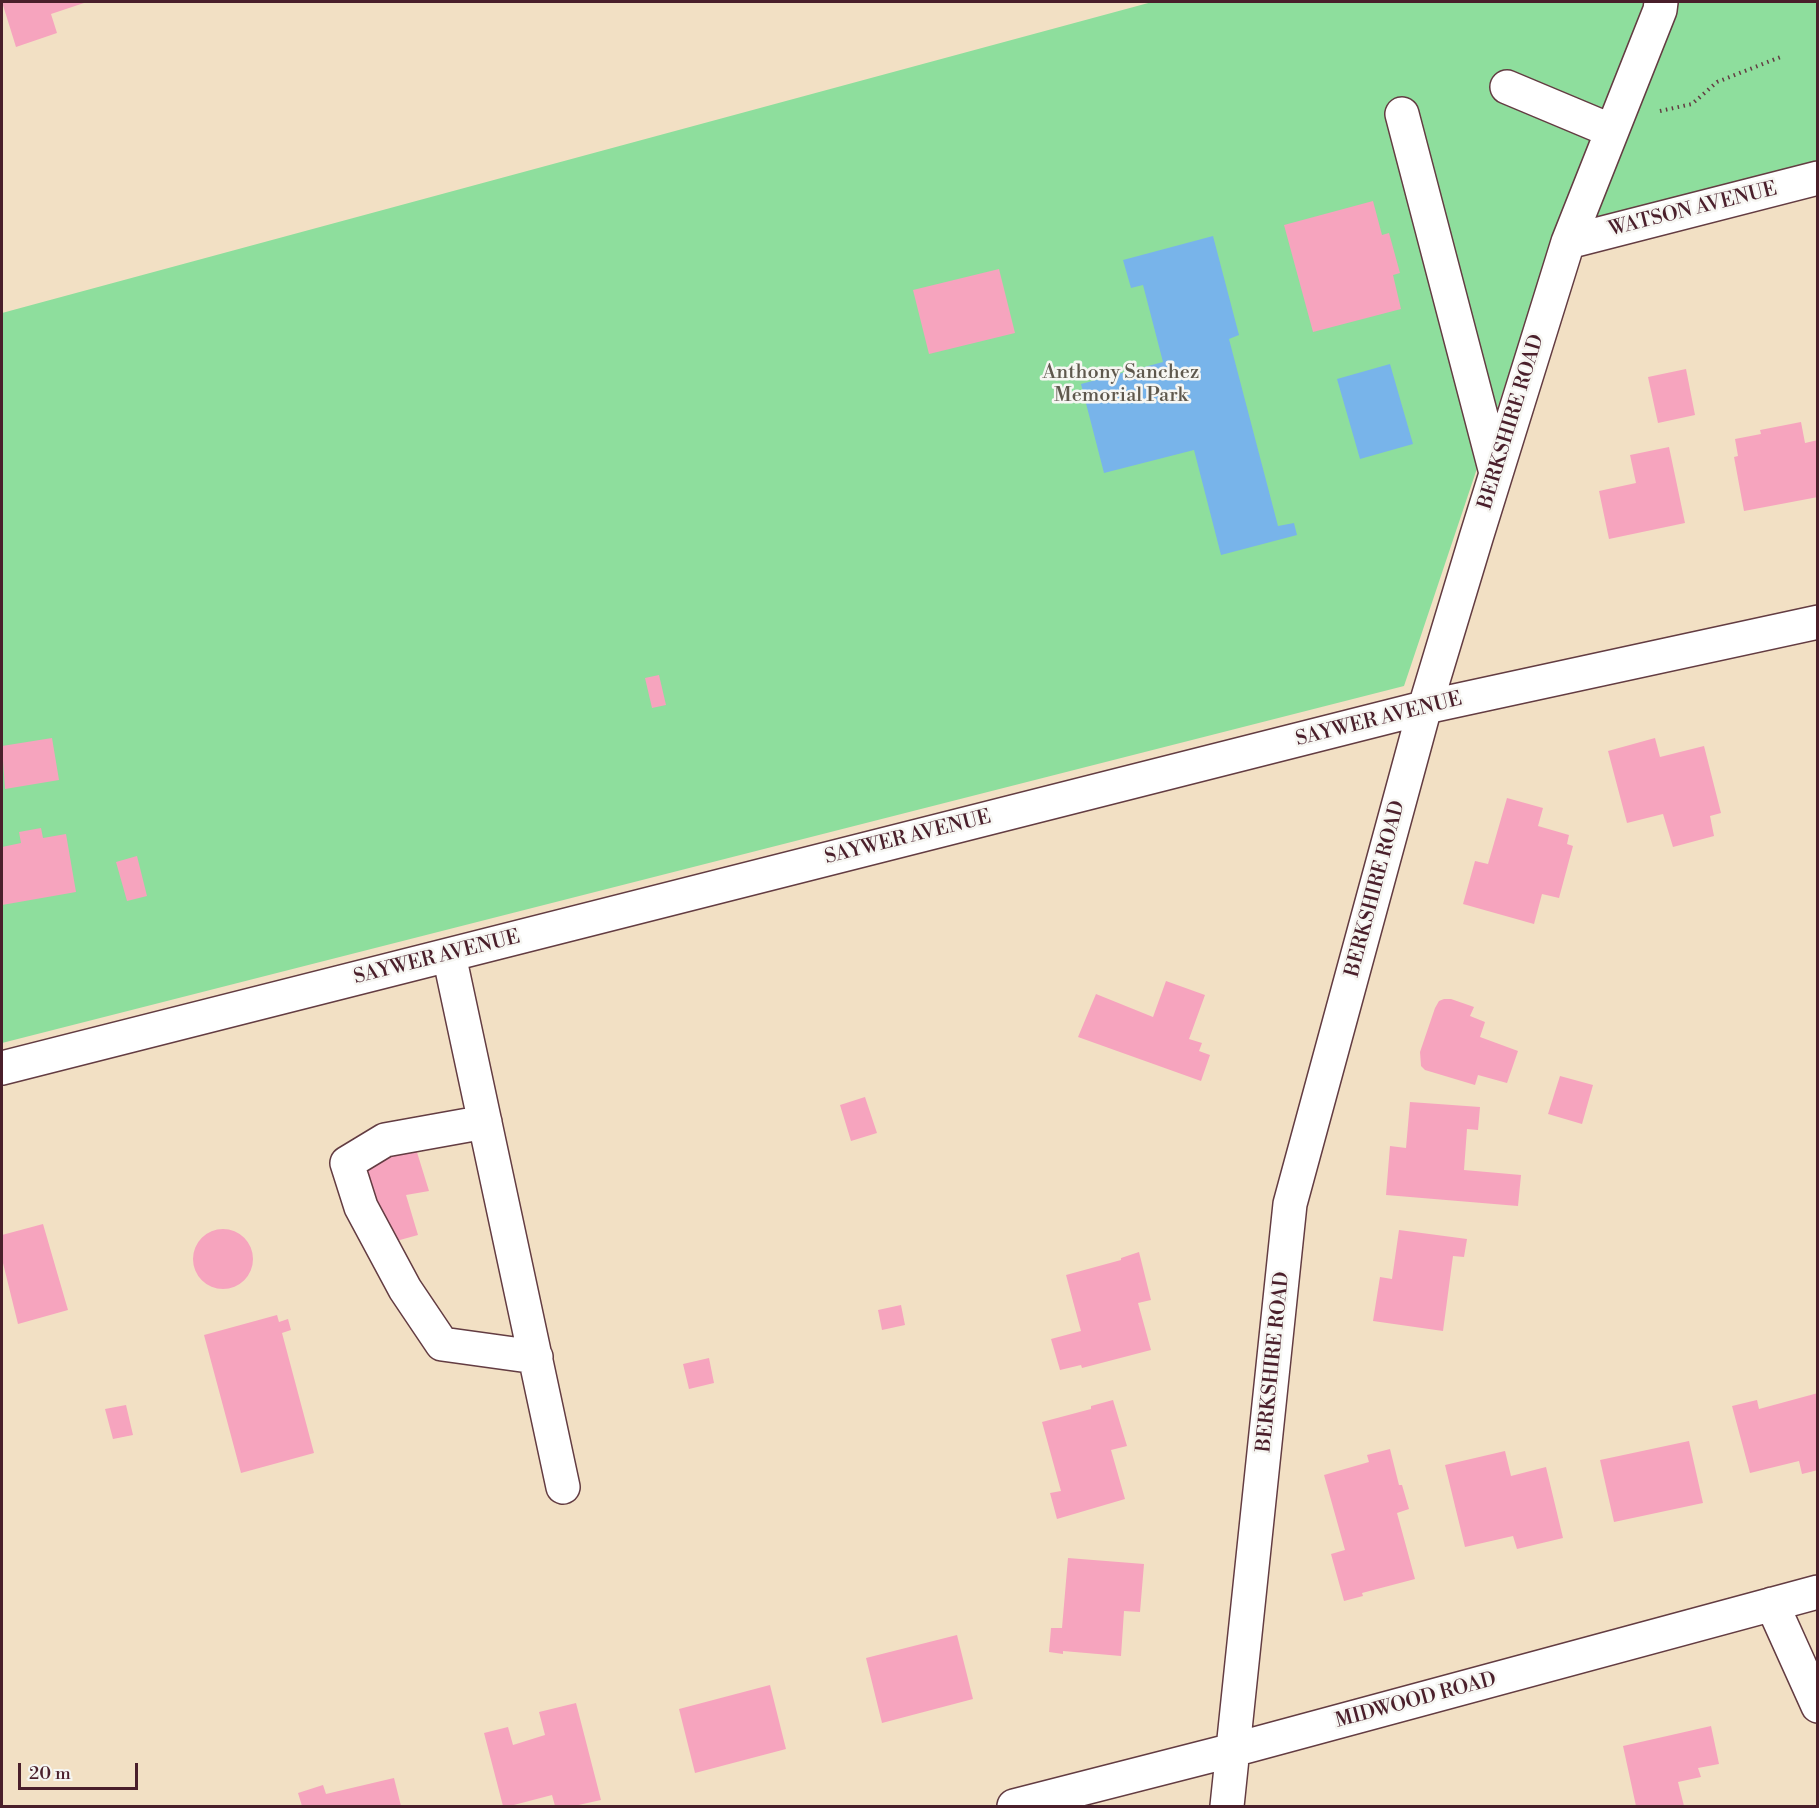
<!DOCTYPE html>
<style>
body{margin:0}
#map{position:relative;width:1819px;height:1808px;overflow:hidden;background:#f2e0c4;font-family:"Libre Bodoni",serif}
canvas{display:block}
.frame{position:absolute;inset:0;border:3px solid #4a1f2b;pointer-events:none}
.scale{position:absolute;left:18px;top:1763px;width:120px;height:27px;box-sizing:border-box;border:3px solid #4a1f2b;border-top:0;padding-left:8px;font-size:18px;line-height:21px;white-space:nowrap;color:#4a1f2b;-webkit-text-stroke:4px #f6f6f2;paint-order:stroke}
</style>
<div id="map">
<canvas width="1819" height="1808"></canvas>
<div class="frame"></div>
<div class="scale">20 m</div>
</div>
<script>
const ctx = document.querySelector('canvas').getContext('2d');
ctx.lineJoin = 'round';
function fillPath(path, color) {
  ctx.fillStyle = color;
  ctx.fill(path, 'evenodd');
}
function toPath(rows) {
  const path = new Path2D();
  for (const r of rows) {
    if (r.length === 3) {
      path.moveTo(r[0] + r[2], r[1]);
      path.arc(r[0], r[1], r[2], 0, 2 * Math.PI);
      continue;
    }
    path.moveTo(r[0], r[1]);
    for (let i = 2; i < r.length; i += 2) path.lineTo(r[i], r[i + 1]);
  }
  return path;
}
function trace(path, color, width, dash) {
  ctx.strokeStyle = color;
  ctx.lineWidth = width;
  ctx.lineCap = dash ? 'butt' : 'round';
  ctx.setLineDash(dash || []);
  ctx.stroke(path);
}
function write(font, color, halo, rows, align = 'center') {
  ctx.font = font + ' "Libre Bodoni",serif';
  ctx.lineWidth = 5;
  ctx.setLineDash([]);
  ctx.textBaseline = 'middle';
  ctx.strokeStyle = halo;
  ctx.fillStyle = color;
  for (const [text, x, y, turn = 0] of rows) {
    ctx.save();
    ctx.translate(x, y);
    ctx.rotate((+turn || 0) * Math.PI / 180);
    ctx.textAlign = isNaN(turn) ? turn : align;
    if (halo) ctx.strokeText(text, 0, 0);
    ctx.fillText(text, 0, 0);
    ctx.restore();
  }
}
fillPath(toPath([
 [1152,2,1817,2,1817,161,1558,227,1404,686,2,1043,2,313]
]), '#8ede9d');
fillPath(toPath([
 [1213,236,1239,335,1229,339,1278,526,1294,523,1297,535,1221,555,1194,450,1104,473,1081,384,1163,362,1143,285,1131,288,1123,260],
 [1390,364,1413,444,1360,459,1337,379]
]), '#78b4ea');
fillPath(toPath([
 [2,2,87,2,51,14,57,33,16,47],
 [1373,201,1382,235,1389,233,1400,273,1393,275,1401,309,1313,332,1284,225],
 [999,269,1015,333,929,354,913,290],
 [1686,369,1695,415,1658,423,1648,377],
 [1801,422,1805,443,1818,440,1818,497,1744,511,1734,457,1738,456,1735,439,1761,434,1760,430],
 [1669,447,1685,523,1609,539,1599,491,1636,483,1630,455],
 [659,675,666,705,652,708,645,678],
 [52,738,59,780,5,789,2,746],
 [1655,738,1660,757,1704,746,1721,813,1710,816,1714,836,1673,847,1663,814,1627,823,1608,751],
 [1507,798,1543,808,1538,826,1569,835,1567,844,1573,846,1559,898,1542,894,1534,924,1463,904,1475,861,1488,864],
 [41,828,43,838,66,834,76,892,2,905,2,847,21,843,19,832],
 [137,856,147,896,127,901,116,862],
 [1166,981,1205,995,1189,1039,1202,1043,1199,1051,1210,1055,1201,1081,1078,1037,1096,994,1153,1017],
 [1444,999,1451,999,1474,1007,1470,1016,1485,1022,1480,1037,1518,1051,1507,1083,1478,1075,1475,1085,1425,1070,1421,1066,1420,1052,1435,1008,1439,1001],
 [1560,1076,1593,1085,1582,1124,1548,1114],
 [865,1097,877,1133,851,1141,840,1105],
 [1410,1102,1480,1107,1478,1130,1467,1129,1464,1170,1521,1175,1518,1206,1386,1195,1390,1146,1406,1148],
 [416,1149,429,1191,406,1195,418,1235,389,1243,360,1164],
 [43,1224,68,1310,18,1324,2,1259,2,1235],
 [223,1259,30],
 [1399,1230,1467,1239,1464,1257,1453,1256,1443,1331,1373,1321,1380,1277,1392,1279],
 [1139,1252,1151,1300,1138,1303,1151,1350,1082,1368,1081,1365,1060,1370,1051,1339,1081,1331,1066,1275,1121,1260,1121,1258],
 [901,1305,905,1325,882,1330,878,1310],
 [277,1315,279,1322,288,1319,291,1330,282,1333,314,1453,241,1473,204,1335],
 [709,1358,714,1383,689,1389,683,1364],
 [1818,1393,1818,1470,1802,1474,1799,1461,1750,1473,1732,1406,1757,1400,1759,1409],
 [1113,1400,1127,1446,1111,1450,1125,1499,1057,1519,1050,1493,1061,1491,1042,1422,1091,1409,1091,1406],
 [126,1405,133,1435,113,1439,105,1409],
 [1689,1441,1703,1503,1614,1522,1600,1460],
 [1390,1449,1399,1485,1402,1485,1409,1509,1397,1513,1415,1579,1362,1593,1363,1596,1344,1601,1331,1554,1345,1550,1324,1475,1369,1462,1367,1455],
 [1505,1451,1511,1476,1546,1467,1563,1538,1517,1549,1513,1536,1465,1547,1445,1465],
 [1068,1558,1144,1564,1140,1612,1124,1611,1121,1656,1063,1651,1063,1654,1049,1652,1051,1628,1062,1628],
 [957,1635,973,1699,882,1723,866,1658],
 [770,1685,786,1749,695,1773,679,1709],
 [576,1703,601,1800,574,1806,555,1806,552,1795,510,1806,503,1806,484,1733,508,1727,513,1745,545,1735,539,1712],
 [1711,1726,1719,1764,1698,1768,1701,1777,1678,1782,1684,1806,1636,1806,1623,1746],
 [394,1778,401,1806,302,1806,298,1793,323,1785,326,1794]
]), '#f6a4be');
const minor = toPath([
 [1507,87,1612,131],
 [1402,114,1496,473],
 [1568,242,1818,178],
 [449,955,563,1487],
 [2,1068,1431,706,1818,622],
 [485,1122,385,1140,347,1163,361,1207,405,1289,442,1344,536,1357],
 [1772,1604,1818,1706],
 [1014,1806,1233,1750,1818,1592],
 [1227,1806,1290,1204,1425,707,1476,538,1568,242,1660,10,1661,2]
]);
trace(minor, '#633c42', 36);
trace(toPath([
 [1660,111,1692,104,1717,82,1783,56]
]), '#633c42', 4, [1.5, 4.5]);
trace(minor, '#fff', 33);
write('20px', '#4a1f2b', '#f6f6f2', [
 ["WATSON AVENUE",1693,210,-14],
 ["BERKSHIRE ROAD",1512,422,-73],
 ["SAYWER AVENUE",1379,720,-14],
 ["SAYWER AVENUE",908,838,-14],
 ["BERKSHIRE ROAD",1376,889,-75],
 ["SAYWER AVENUE",437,958,-14],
 ["BERKSHIRE ROAD",1274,1362,-84],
 ["MIDWOOD ROAD",1416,1701,-15]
]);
write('20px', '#5e584d', '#f6f6f2', [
 ["Anthony Sanchez",1121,373],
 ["Memorial Park",1121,396]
]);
</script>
